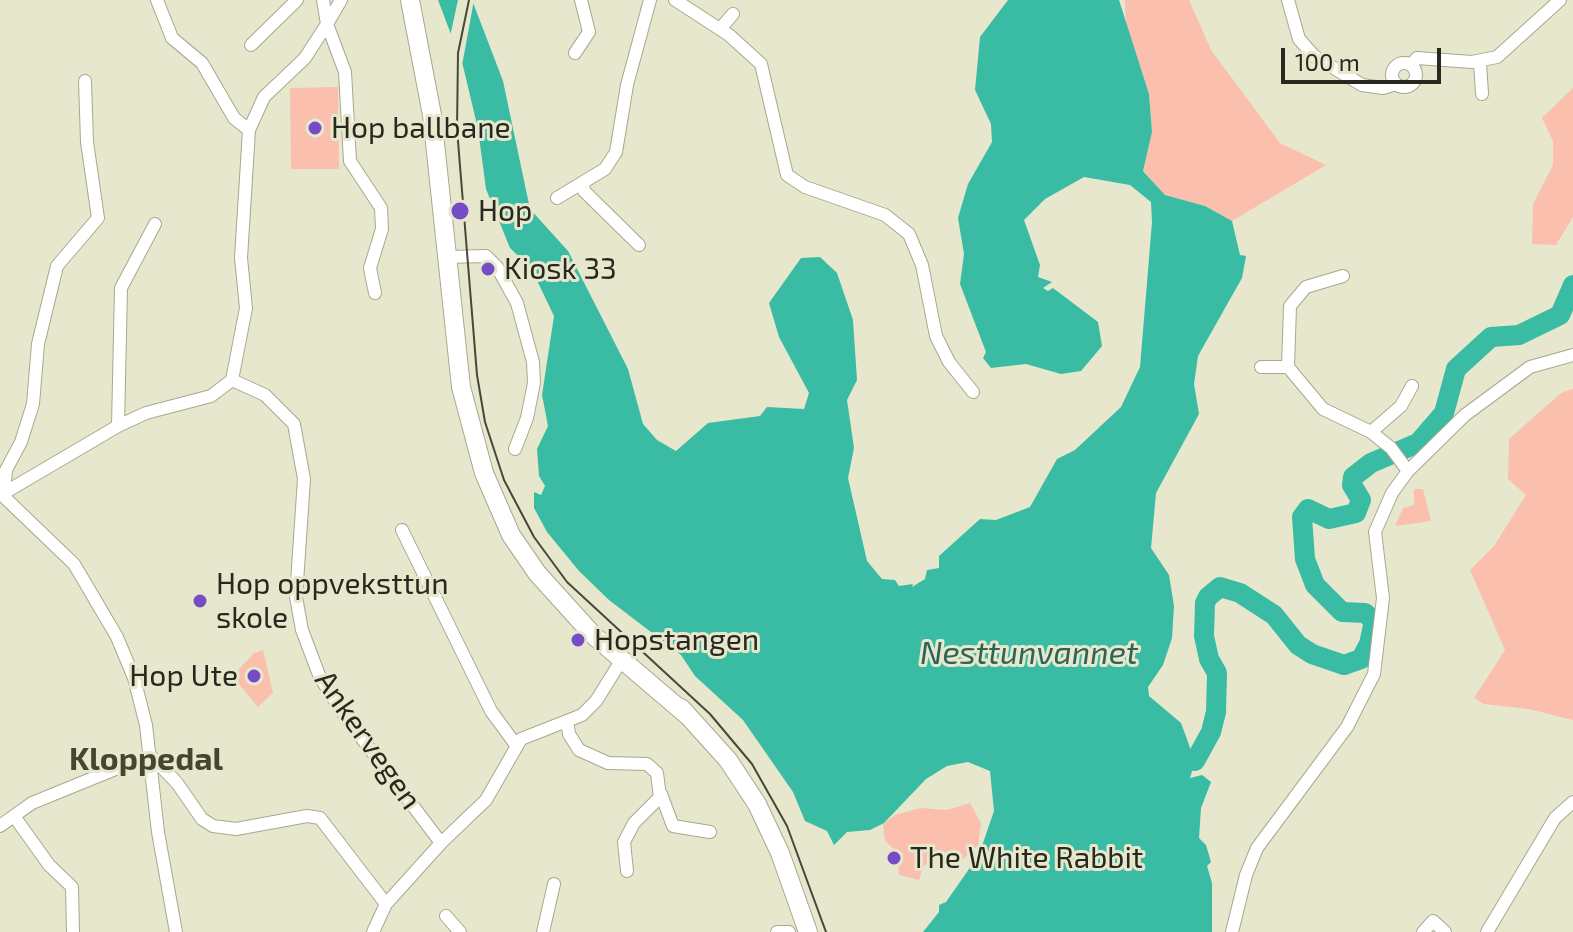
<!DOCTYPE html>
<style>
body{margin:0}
#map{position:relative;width:1573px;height:932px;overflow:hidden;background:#e6e7cc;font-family:"Exo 2",sans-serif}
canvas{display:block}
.scale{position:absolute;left:1281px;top:48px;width:160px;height:36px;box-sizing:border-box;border:4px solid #28281e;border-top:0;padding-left:10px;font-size:24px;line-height:28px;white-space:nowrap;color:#28281e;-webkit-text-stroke:6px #e6e7cc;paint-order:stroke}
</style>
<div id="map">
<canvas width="1573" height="932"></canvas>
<div class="scale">100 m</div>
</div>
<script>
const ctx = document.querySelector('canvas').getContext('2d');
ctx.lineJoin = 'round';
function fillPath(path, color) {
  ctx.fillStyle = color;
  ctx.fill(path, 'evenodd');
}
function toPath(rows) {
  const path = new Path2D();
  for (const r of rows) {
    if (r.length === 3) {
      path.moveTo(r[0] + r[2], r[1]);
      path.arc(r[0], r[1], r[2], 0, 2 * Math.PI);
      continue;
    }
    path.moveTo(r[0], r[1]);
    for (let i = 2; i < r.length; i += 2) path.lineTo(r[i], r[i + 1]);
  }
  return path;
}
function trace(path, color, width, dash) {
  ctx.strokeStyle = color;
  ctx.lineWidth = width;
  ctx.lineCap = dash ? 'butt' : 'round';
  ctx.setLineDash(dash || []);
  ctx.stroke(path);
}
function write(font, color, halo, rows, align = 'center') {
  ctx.font = font + ' "Exo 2",sans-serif';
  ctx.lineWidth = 6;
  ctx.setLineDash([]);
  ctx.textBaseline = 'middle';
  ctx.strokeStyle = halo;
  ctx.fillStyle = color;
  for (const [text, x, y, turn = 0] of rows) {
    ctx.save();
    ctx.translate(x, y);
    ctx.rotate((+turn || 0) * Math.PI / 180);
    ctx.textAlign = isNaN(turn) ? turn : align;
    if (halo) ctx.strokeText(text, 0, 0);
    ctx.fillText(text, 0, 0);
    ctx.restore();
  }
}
fillPath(toPath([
 [1125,0,1189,0,1211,50,1280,143,1326,165,1232,221,1205,206,1165,195,1143,170,1152,132,1149,94,1126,26],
 [338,87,339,169,291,169,290,88],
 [1573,88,1573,217,1556,245,1532,244,1533,204,1553,165,1553,141,1542,118],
 [1573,389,1573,720,1529,709,1484,704,1474,698,1505,650,1470,570,1494,546,1526,495,1508,479,1509,439,1561,393],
 [1414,489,1423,489,1431,521,1395,526,1403,508,1414,505],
 [263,650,273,693,258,707,238,683,239,669,254,653],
 [970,803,981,823,978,846,952,868,935,857,923,867,919,880,899,875,898,854,885,840,883,824,895,815,921,808,947,810]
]), '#fac0ad');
fillPath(toPath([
 [438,0,472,0,503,81,530,209,568,251,628,369,643,424,657,440,676,451,708,423,760,416,767,407,804,409,809,393,779,337,769,303,801,258,820,257,837,273,853,320,857,380,847,400,854,448,848,478,867,561,882,579,895,580,899,586,913,584,912,587,925,579,927,570,939,568,939,556,980,519,996,520,1030,507,1057,459,1075,450,1121,407,1140,367,1152,222,1151,202,1130,185,1084,177,1045,199,1024,220,1040,265,1038,277,1052,282,1043,288,1048,291,1053,288,1098,322,1102,346,1081,371,1061,374,1026,364,991,368,983,358,986,352,960,284,964,254,958,218,968,184,992,142,991,124,975,90,980,37,1008,0,1119,0,1149,94,1152,132,1143,171,1165,195,1205,206,1232,221,1240,255,1246,256,1242,278,1198,356,1194,384,1199,414,1156,493,1151,548,1169,575,1174,606,1172,638,1163,665,1148,687,1149,696,1181,723,1195,761,1190,778,1202,775,1211,782,1201,808,1199,838,1206,845,1211,862,1207,866,1212,883,1212,932,923,932,939,912,939,905,946,902,976,859,983,843,994,811,990,771,968,762,947,766,926,779,884,823,870,830,847,832,834,845,827,831,805,821,793,792,743,720,695,676,681,655,609,600,579,571,547,532,534,508,534,492,541,495,545,486,539,476,537,449,548,426,542,395,554,316,531,268,510,248,486,189,478,129,463,66]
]), '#39bca3');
fillPath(toPath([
 [458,0,474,0,461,71,449,41]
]), '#e6e7cc');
trace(toPath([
 [1195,761,1211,732,1216,712,1217,673,1209,659,1204,636,1205,603,1208,597,1220,587,1240,593,1274,615,1298,645,1312,654,1344,665,1361,659,1369,644,1374,621,1365,613,1342,612,1315,585,1305,559,1302,517,1308,509,1329,519,1356,513,1361,500,1352,485,1353,477,1371,463,1418,443,1444,413,1456,369,1491,337,1519,335,1560,315,1573,285]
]), '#39bca3', 20);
const minor = toPath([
 [157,0,172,38,202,63,234,118,249,130],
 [323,0,327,24],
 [675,0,729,35,761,64,787,175,805,187,885,215,909,234,922,265,936,336,949,362,973,392],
 [1288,0,1299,39,1314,56,1362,85,1383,88,1396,84],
 [327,24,341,0],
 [720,29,733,14],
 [251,45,297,0],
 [575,53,589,32,581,0],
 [1480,62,1482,94],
 [1404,75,12],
 [1411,65,1417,58,1472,62,1497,57,1560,0],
 [583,183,584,191,639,245],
 [557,198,605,169,616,152,627,85,650,0],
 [446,257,486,256,497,267,517,303,533,362,534,383,527,418,515,449],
 [1343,276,1306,287,1290,306,1288,367,1323,409,1371,432,1391,448,1408,471],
 [1261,367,1288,367],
 [232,380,265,395,294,424,304,479,296,597,302,630,319,675,339,708,441,843],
 [118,426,121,288,155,224],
 [1371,432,1401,406,1412,386],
 [0,493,74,564,117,637,134,678,146,725,158,832,176,932],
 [4,493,118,426,146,413,211,396,232,380,246,308,241,258,249,130,264,97,305,58,327,24,345,72,350,161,381,208,382,229,370,268,375,293],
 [4,493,6,470,21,442,33,404,38,344,57,266,98,218,87,142,85,81],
 [402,530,491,711,516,745],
 [567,721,569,734,579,750,608,763,647,764,657,773,660,797,634,823,624,842,627,871],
 [661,794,673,826,710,832],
 [14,816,49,865,72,887,73,932],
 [0,826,32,803,150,755,177,783,202,819,213,826,236,829,307,816,320,818,386,904],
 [446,916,460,932],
 [373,932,386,904,441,843,486,800,521,739,582,715,596,701,621,661],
 [543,932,554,884],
 [777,932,789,932],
 [1232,932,1246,875,1257,848,1347,727,1374,674,1383,598,1375,532,1392,493,1408,471,1465,415,1530,367,1573,355],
 [1423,932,1433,921,1445,932],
 [1487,932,1555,818,1573,802]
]);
const primary = toPath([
 [410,0,432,115,461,387,484,473,511,535,537,573,593,635,688,716],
 [681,708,728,760,757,804,780,853,808,932]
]);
trace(minor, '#a8a88f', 14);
trace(primary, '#a8a88f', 20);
trace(minor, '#fff', 12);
trace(primary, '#fff', 18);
trace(toPath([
 [469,0,458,53,457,129,477,375,485,422,504,480,534,537,567,582,710,714,752,764,787,826,826,932]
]), '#47473a', 2);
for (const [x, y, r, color] of [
 [315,128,8,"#754cc5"],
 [460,211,10,"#754cc5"],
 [488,269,8,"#754cc5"],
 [200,601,8,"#754cc5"],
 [578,640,8,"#754cc5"],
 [254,676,8,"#754cc5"],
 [894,858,8,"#754cc5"]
]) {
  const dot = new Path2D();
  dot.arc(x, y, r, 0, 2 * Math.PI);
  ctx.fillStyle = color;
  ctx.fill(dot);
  trace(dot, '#e6e7cc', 3);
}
write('30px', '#28281e', '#e6e7cc', [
 ["Hop ballbane",331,128],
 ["Hop",478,211],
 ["Kiosk 33",504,269],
 ["Hop oppveksttun",216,584],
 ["skole",216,618],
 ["Hopstangen",594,640],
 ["Hop Ute",238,676,"right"],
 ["The White Rabbit",910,858]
], 'left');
write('30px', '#28281e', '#e6e7cc', [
 ["Ankervegen",368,740,55]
]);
write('italic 32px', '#2f6357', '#e6e7cc', [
 ["Nesttunvannet",1029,653]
]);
write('bold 32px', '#464630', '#e6e7cc', [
 ["Kloppedal",146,759]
]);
</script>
